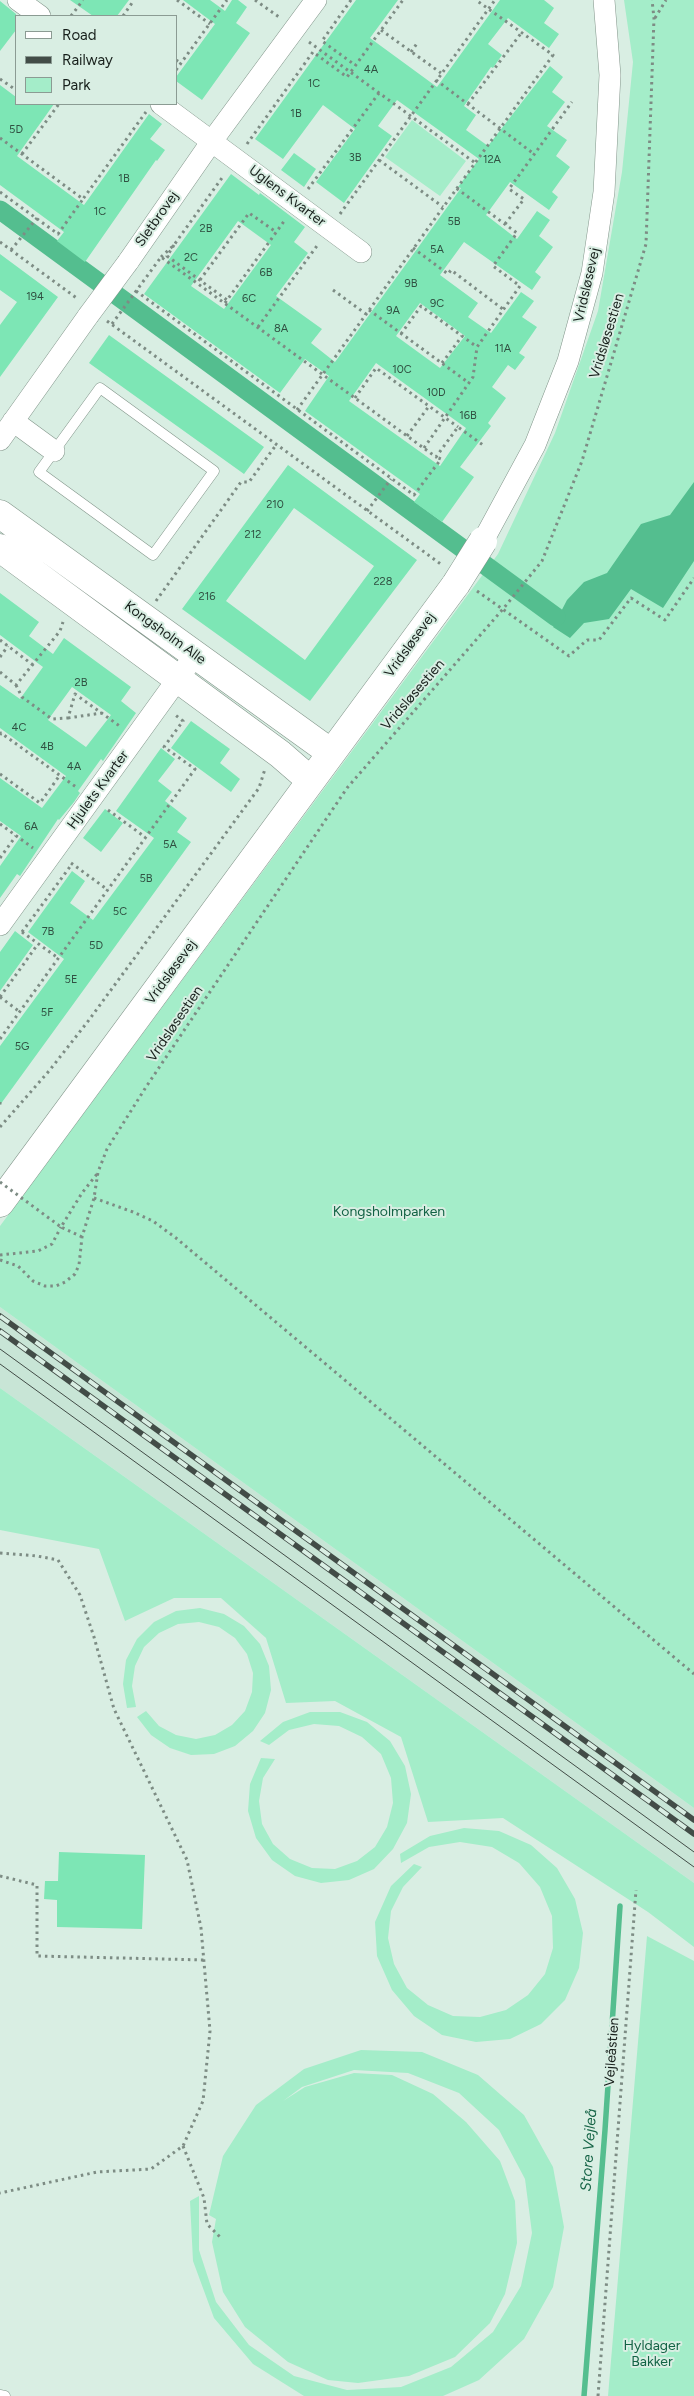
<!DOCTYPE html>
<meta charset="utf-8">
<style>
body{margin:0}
#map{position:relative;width:694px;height:2396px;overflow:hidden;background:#d9eee3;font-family:Figtree,sans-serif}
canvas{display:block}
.legend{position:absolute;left:15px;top:15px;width:162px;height:90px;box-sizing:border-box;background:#d9eee3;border:1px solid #8b9b93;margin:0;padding:6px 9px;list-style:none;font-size:15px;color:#171f1b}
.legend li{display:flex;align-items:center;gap:10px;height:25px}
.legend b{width:25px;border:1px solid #8b9b93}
</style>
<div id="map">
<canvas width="694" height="2396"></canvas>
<ul class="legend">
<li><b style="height:6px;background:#fff"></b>Road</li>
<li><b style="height:6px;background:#424c47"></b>Railway</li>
<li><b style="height:14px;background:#a4edc9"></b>Park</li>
</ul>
</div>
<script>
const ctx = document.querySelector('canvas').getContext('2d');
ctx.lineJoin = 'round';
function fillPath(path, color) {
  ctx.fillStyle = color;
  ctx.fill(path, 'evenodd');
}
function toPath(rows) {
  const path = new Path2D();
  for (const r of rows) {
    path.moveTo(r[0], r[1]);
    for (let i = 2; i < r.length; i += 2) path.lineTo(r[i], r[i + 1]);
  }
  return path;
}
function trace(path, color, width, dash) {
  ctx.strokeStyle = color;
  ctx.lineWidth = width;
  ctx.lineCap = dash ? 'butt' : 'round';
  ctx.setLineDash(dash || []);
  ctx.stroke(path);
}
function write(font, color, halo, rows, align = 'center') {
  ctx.font = font + ' Figtree,sans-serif';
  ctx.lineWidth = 4;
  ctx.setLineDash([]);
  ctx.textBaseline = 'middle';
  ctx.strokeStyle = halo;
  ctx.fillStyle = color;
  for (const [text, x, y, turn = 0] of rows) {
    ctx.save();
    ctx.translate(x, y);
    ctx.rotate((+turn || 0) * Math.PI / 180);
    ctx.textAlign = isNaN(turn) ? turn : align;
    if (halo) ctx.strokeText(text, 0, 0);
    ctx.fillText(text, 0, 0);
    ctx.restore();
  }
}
fillPath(toPath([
 [0,1307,694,1808,694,1883,0,1388]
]), '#c8e5d6');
fillPath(toPath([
 [624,0,694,0,694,1808,0,1307,0,1226,498,554,555,433,598,311,622,172,633,62],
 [412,120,466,161,440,196,385,157],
 [0,1388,694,1883,694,1947,648,1912,503,1818,428,1822,401,1737,335,1701,286,1703,266,1638,221,1598,174,1598,125,1621,99,1549,0,1530],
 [200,1608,224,1614,244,1626,260,1644,269,1666,271,1690,265,1713,253,1731,235,1746,214,1754,191,1755,170,1748,151,1735,137,1717,146,1711,159,1726,176,1735,196,1739,215,1735,232,1725,245,1711,252,1692,253,1673,247,1654,235,1638,219,1627,199,1622,178,1624,159,1633,144,1647,135,1666,132,1686,136,1707,127,1708,123,1684,126,1660,137,1639,154,1622,176,1611],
 [310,1712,340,1712,367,1722,390,1741,405,1766,411,1794,407,1823,393,1849,374,1869,349,1880,321,1883,295,1876,272,1860,256,1838,248,1811,250,1784,261,1758,275,1759,263,1778,259,1801,262,1824,273,1844,290,1859,312,1868,335,1869,357,1861,375,1847,387,1827,393,1803,391,1778,381,1754,362,1737,339,1726,314,1724,289,1730,269,1745,260,1741,283,1722],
 [464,1828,499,1831,531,1845,557,1868,575,1899,583,1933,579,1968,565,2000,541,2024,510,2039,476,2042,442,2035,414,2016,392,1990,377,1956,375,1922,391,1886,414,1864,422,1867,403,1887,391,1911,388,1938,394,1964,407,1988,428,2005,453,2016,480,2017,506,2010,528,1995,545,1974,553,1948,552,1916,540,1887,519,1863,492,1847,460,1842,429,1847,401,1863,400,1854,430,1836],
 [647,1936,694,1961,694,2396,608,2396],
 [361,2050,422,2052,478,2075,524,2115,553,2167,564,2227,553,2287,524,2339,479,2380,443,2396,304,2396,253,2364,214,2318,193,2261,190,2201,199,2196,199,2250,216,2302,249,2345,294,2376,347,2390,401,2387,451,2367,493,2332,521,2286,532,2233,525,2179,499,2130,459,2093,408,2073,354,2070,302,2087,283,2101,305,2087,354,2073,392,2075,433,2094,466,2122,500,2161,515,2201,517,2243,505,2294,490,2323,455,2357,409,2376,358,2383,328,2380,288,2362,245,2327,223,2292,212,2242,216,2219,209,2215,223,2156,256,2105,304,2069]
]), '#a4edc9');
fillPath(toPath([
 [694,482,694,561,663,608,631,589,609,619,584,623,570,638,553,627,567,600,584,582,607,573,641,524,670,515]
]), '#54be8f');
trace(toPath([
 [584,2396,605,2130,620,1906]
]), '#54be8f', 5.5);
trace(toPath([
 [0,210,556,617]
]), '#54be8f', 19);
fillPath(toPath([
 [70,0,129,0,117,16,93,16],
 [183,0,210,0,225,11,232,0,238,0,247,7,236,23,250,33,202,100,176,81,176,77,215,24],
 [356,0,398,0,370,38,437,87,500,0,544,0,554,8,544,23,559,34,549,48,508,18,488,44,502,55,493,68,491,67,464,106,476,115,466,130,488,146,550,66,563,77,552,92,565,102,547,126,567,140,556,156,570,167,552,192,558,197,549,210,510,182,486,215,517,239,537,211,550,220,539,236,553,247,535,272,541,277,532,290,464,242,440,275,478,303,468,317,491,333,521,292,534,301,522,317,537,327,519,353,525,357,515,370,508,365,492,387,506,398,488,423,491,426,460,467,474,477,442,522,414,502,420,494,305,411,329,376,305,359,280,393,144,294,231,174,259,195,260,193,305,227,294,242,308,253,276,296,322,329,311,343,335,362,417,249,461,188,458,187,479,159,397,100,378,126,392,136,344,203,316,182,355,129,323,105,283,159,255,139],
 [238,221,271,245,224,309,191,286],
 [420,303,465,336,440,368,396,336],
 [376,363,466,428,440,466,349,401],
 [0,1,16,14,16,30,0,51],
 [0,85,16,97,16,104,54,104,17,156,84,205,149,114,162,124,150,139,165,150,157,161,156,160,85,262,57,241,64,232,0,185],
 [294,153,316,169,304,187,281,170],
 [0,254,58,297,0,377,0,325,17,302,0,290],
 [109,335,264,447,244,474,89,363],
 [288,465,417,560,310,701,182,609],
 [294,508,374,566,305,660,226,601],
 [0,593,39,622,29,636,53,654,64,638,131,687,121,701,136,713,103,761,101,759,78,791,80,793,74,802,59,820,58,819,20,876,17,874,0,898,0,866,21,836,0,821,0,778,42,808,66,776,0,728,0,685,20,699,43,667,0,635],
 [72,687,111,715,86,747,48,720],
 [191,721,230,749,220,763,240,779,231,792,171,748],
 [161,748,175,759,158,781,172,792,165,801,187,818,177,832,191,842,0,1105,0,1046,64,959,28,932,72,871,85,881,70,903,93,920,154,838,116,811],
 [105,809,123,823,101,852,83,838],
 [15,931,33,945,0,991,0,952],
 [59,1852,145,1855,142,1929,57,1927,57,1900,44,1899,45,1881,58,1881]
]), '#7de6b5');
const lane = toPath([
 [100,388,214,471,153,555,39,472,100,388],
 [0,2395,5,2396]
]);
const street = toPath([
 [18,0,40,16],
 [161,104,361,252],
 [128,262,212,141,316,0],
 [13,421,54,451],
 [0,440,88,316],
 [483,541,535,445,568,361,592,273,604,192,610,75,604,0],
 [0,925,195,655]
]);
const secondary = toPath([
 [0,514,330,752],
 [0,548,280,754,310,780],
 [0,1203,456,584]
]);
trace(lane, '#82958a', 11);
trace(street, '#82958a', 22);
trace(secondary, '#82958a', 29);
trace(toPath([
 [177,0,210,24],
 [255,0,279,17],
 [351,0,322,41,355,65],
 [71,16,83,0],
 [123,16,134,0],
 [655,18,666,0],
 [381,30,441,73],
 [309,42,474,162],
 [411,52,418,42],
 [176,60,181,63],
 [176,70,227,0],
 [0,79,16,90],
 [436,80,534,154],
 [468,104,522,32],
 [0,138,83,199,146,112],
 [247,144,313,52,347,77,403,0],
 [22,154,59,104],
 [379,160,443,207],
 [308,189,379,93],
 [0,192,58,234,83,199],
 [340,214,495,0],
 [505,224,524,199,509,189,572,102],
 [0,242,78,299],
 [174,245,167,256,227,300],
 [413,248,448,274,451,270,504,310],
 [11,250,37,218],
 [161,257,174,245,224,175],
 [200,280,249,213,276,232],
 [333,290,366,314],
 [136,291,414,495,441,459,436,457],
 [225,303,285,220],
 [369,310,469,383],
 [107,321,442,565],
 [112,324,161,257,436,457,458,427,483,445],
 [258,327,319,243],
 [401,334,421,306,477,347],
 [442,363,462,336],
 [355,398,376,368,458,427],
 [297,410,553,55,476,0],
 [407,436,429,406],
 [424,448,473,377,477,347,520,286,493,266,517,233,456,188],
 [367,511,391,479],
 [477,591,569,656,587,640,599,640,631,598,665,620,694,578],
 [156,601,241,482,249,482,276,445],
 [0,640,33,665],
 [0,657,8,646],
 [0,672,16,685,60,631,63,622],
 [16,685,22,697,52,719,68,718,75,694,121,727],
 [68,718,102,713],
 [0,735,1,733,76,787],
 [0,774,40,803,60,775],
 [108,810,145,837],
 [0,824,33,848],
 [0,858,16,836],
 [71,863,108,890],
 [22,932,72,864],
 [22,932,58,958],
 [0,997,38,944],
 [0,997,20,1012],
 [0,1039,195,769,164,747,183,721,174,714],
 [0,1102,0,1106],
 [0,1127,49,1071,89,1020,259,788,265,769],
 [94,1198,133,1212,153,1221,176,1238,694,1674],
 [82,1237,61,1227,82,1193,97,1174],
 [0,1255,38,1251,52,1244,61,1227],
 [0,1260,18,1266,33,1281,45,1286,56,1286,65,1282,75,1274,79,1265,82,1237,94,1198,98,1172,107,1149,146,1087,347,788,503,609,542,561,582,461,646,244,654,18,652,0],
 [0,1553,37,1556,58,1560,80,1595,94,1637,114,1709,187,1860,201,1928,210,2031,203,2101,183,2146,151,2169,97,2172,0,2193],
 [0,1876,37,1885,37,1956,204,1960],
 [183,2146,204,2198,207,2224,222,2239],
 [598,2396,636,1890]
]), '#7d8c84', 3, [2.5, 4]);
trace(lane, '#fff', 10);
trace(street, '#fff', 21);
trace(secondary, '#fff', 28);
trace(toPath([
 [0,1349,694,1852],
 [0,1364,694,1867]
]), '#424c47', 1);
const rail = toPath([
 [0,1316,694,1820],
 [0,1331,694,1834]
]);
trace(rail, '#424c47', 5.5);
trace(rail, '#d9eee3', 4, [11]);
const streetBridge = toPath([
 [88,316,128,262]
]);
const secondaryBridge = toPath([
 [456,584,483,541]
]);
trace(streetBridge, '#82958a', 22, []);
trace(secondaryBridge, '#82958a', 29, []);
trace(toPath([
 [0,1182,61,1227]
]), '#7d8c84', 3, [2.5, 4]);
trace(streetBridge, '#fff', 21);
trace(secondaryBridge, '#fff', 28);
write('11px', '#305142', null, [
 ["4A",371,70],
 ["1C",314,84],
 ["1B",296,114],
 ["5D",16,130],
 ["3B",355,158],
 ["12A",492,160],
 ["1B",124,179],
 ["1C",100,212],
 ["5B",454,222],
 ["2B",206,229],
 ["5A",437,250],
 ["2C",191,258],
 ["6B",266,273],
 ["9B",411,284],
 ["194",35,297],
 ["6C",249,299],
 ["9C",437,304],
 ["9A",393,311],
 ["8A",281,329],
 ["11A",503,349],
 ["10C",402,370],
 ["10D",436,393],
 ["16B",468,416],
 ["210",275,505],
 ["212",253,535],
 ["228",383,582],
 ["216",207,597],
 ["2B",81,683],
 ["4C",19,728],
 ["4B",47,747],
 ["4A",74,767],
 ["6A",31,827],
 ["5A",170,845],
 ["5B",146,879],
 ["5C",120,912],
 ["7B",48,932],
 ["5D",96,946],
 ["5E",71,980],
 ["5F",47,1013],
 ["5G",22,1047]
]);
write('14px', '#171f1b', '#d9eee3', [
 ["Uglens Kvarter",287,196,37],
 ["Sletbrovej",157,219,-55],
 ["Vridsløsevej",587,285,-77],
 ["Vridsløsestien",607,336,-73],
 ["Kongsholm Alle",165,633,36],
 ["Vridsløsevej",410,645,-54],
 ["Vridsløsestien",413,695,-49],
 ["Hjulets Kvarter",98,790,-54],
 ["Vridsløsevej",171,972,-54],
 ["Vridsløsestien",175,1024,-56],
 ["Vejleåstien",612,2052,-86]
]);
write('14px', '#136345', '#d9eee3', [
 ["Kongsholmparken",389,1212],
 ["Hyldager",652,2346],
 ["Bakker",652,2362]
]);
write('italic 15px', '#156446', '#d9eee3', [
 ["Store Vejleå",589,2150,-86]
]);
</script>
